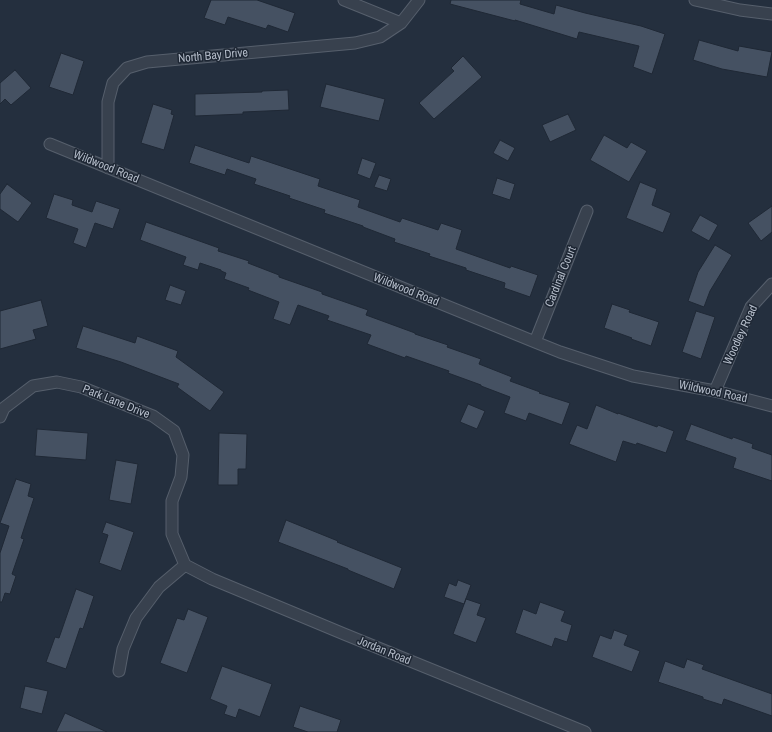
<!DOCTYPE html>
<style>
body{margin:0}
canvas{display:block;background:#242f3e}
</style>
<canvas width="772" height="732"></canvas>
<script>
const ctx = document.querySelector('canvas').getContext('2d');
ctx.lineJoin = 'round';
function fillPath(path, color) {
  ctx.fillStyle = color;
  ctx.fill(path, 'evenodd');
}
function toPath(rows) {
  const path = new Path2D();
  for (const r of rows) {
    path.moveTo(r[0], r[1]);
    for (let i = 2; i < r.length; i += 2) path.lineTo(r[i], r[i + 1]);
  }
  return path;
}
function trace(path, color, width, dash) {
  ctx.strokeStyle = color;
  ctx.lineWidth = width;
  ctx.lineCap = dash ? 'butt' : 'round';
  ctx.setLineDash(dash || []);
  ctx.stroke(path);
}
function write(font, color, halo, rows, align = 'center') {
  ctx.font = font + ' "Archivo Narrow",sans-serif';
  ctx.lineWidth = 3;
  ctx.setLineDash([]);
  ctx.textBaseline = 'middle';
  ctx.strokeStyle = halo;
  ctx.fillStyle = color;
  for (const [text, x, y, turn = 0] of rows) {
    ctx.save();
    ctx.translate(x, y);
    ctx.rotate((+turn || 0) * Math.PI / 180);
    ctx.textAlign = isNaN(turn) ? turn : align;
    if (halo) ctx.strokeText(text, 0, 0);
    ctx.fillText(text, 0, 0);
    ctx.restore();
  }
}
const building = toPath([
 [211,0,257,0,295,13,288,32,268,25,266,29,228,17,225,25,204,18,211,0],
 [451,0,521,0,520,4,554,14,556,5,585,13,641,26,665,34,652,74,633,67,639,46,579,32,577,39,515,20,515,21,450,4,451,0],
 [699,40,738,51,739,46,772,52,767,77,722,69,693,60,699,40],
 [61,53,84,61,73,95,49,87,61,53],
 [463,56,482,77,434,119,419,103,454,71,451,68,463,56],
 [15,70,31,88,11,105,5,99,0,104,0,83,15,70],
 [326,84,385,99,379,121,320,107,326,84],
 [288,90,289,110,243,112,243,114,195,116,195,94,262,92,262,91,288,90],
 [153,104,172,110,171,114,174,115,164,150,141,143,153,104],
 [568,114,576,130,550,142,542,125,568,114],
 [604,135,627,148,631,142,647,151,629,182,590,160,604,135],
 [500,140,515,148,508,161,493,153,500,140],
 [195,145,249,163,251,156,320,179,318,186,360,200,358,207,400,222,402,218,438,230,441,223,462,230,456,249,510,268,511,266,538,275,530,297,504,288,505,283,466,270,466,268,429,256,430,254,394,242,395,239,363,227,363,226,324,213,325,210,289,198,290,196,254,184,256,179,227,169,225,175,189,163,195,145],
 [362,158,376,163,370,179,357,174,362,158],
 [379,175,391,179,387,191,374,187,379,175],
 [497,178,515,184,510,200,492,194,497,178],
 [640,182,657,189,652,205,671,213,663,233,626,218,640,182],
 [7,184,32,203,18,222,0,209,0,194,7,184],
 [54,194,73,200,72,205,92,212,96,201,120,209,113,229,95,223,86,248,73,243,78,229,46,218,54,194],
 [772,206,772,232,761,241,748,223,772,206],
 [700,215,718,225,709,241,691,231,700,215],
 [146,222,219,248,218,251,249,261,248,263,279,275,279,277,322,292,322,294,368,310,366,315,415,333,415,334,448,345,447,347,481,359,479,364,512,377,510,381,540,392,539,393,570,403,562,425,529,413,526,421,504,413,510,397,481,386,481,385,448,373,449,371,406,356,405,358,367,344,371,335,327,320,329,316,298,305,290,325,273,319,279,302,248,290,249,288,224,279,226,273,221,271,221,270,200,263,198,270,183,265,186,257,140,240,146,222],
 [715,245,732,255,710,291,704,307,688,301,698,272,715,245],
 [170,285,186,291,181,305,165,300,170,285],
 [41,300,48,326,33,330,36,339,0,349,0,311,41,300],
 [612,304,630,310,629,312,659,322,651,346,631,339,632,338,604,328,612,304],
 [696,311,715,317,701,359,682,352,696,311],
 [83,326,135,343,137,336,178,351,176,357,224,392,210,411,177,387,179,384,121,362,76,348,83,326],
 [468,404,485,411,477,429,460,422,468,404],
 [596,405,618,414,618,413,657,427,658,425,674,431,666,453,637,443,636,445,623,441,616,462,569,444,577,425,587,429,596,405],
 [691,424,732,439,733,437,753,444,752,448,772,455,772,481,733,468,736,458,685,440,691,424],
 [37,429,88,433,86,460,35,456,37,429],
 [219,433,247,434,246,469,238,469,238,485,218,485,219,433],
 [116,460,138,464,131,504,109,500,116,460],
 [16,479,31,484,28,496,34,498,21,538,24,539,12,574,16,576,10,594,5,593,2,602,0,602,0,553,9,526,0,523,16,479],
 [286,520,338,541,337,542,402,568,394,589,348,570,348,569,278,542,286,520],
 [106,522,134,532,121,571,99,563,108,535,102,533,106,522],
 [458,580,471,585,464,604,444,597,449,583,456,586,458,580],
 [76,589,94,596,83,629,80,628,66,669,46,662,55,637,59,638,76,589],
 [466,599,481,604,477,615,486,618,476,643,453,634,466,599],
 [540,602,565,611,561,621,572,625,567,642,555,638,552,647,515,633,523,609,536,614,540,602],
 [188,609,208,617,187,673,160,663,177,618,184,620,188,609],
 [614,630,628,635,624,645,640,651,632,672,592,657,600,635,611,639,614,630],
 [687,659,704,665,702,669,772,694,772,716,724,699,722,705,703,699,703,697,658,682,665,661,684,668,687,659],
 [222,666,272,684,260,717,239,709,236,718,224,714,227,706,210,699,222,666],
 [25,686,48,691,42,714,20,708,25,686],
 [300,706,341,720,337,732,308,732,293,727,300,706],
 [65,713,107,732,56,732,65,713]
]);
fillPath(building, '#455162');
trace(building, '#1f2835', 1);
const minor = toPath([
 [344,0,401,23],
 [695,0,740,10,772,14],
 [50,144,535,342,560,352,633,376,715,391,772,406],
 [108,168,108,102,113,83,127,68,147,62,355,43,380,37,401,23,419,0],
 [535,342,587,211],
 [715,391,751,307,772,284],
 [0,417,4,408,33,386,57,382,81,387,153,416,174,431,183,455,181,477,172,501,172,534,185,565],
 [185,565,212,579,344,634,585,732],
 [119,671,123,649,136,618,159,587,185,565]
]);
trace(minor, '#565f6c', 13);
trace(minor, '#38414e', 11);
write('12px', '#b4bcc9', '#1d2633', [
 ["North Bay Drive",213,56,-5],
 ["Wildwood Road",106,167,22],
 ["Cardinal Court",561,277,-68],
 ["Wildwood Road",406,290,22],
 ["Woodley Road",741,335,-65],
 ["Wildwood Road",713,392,12],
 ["Park Lane Drive",116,402,22],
 ["Jordan Road",384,651,22]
]);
</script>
